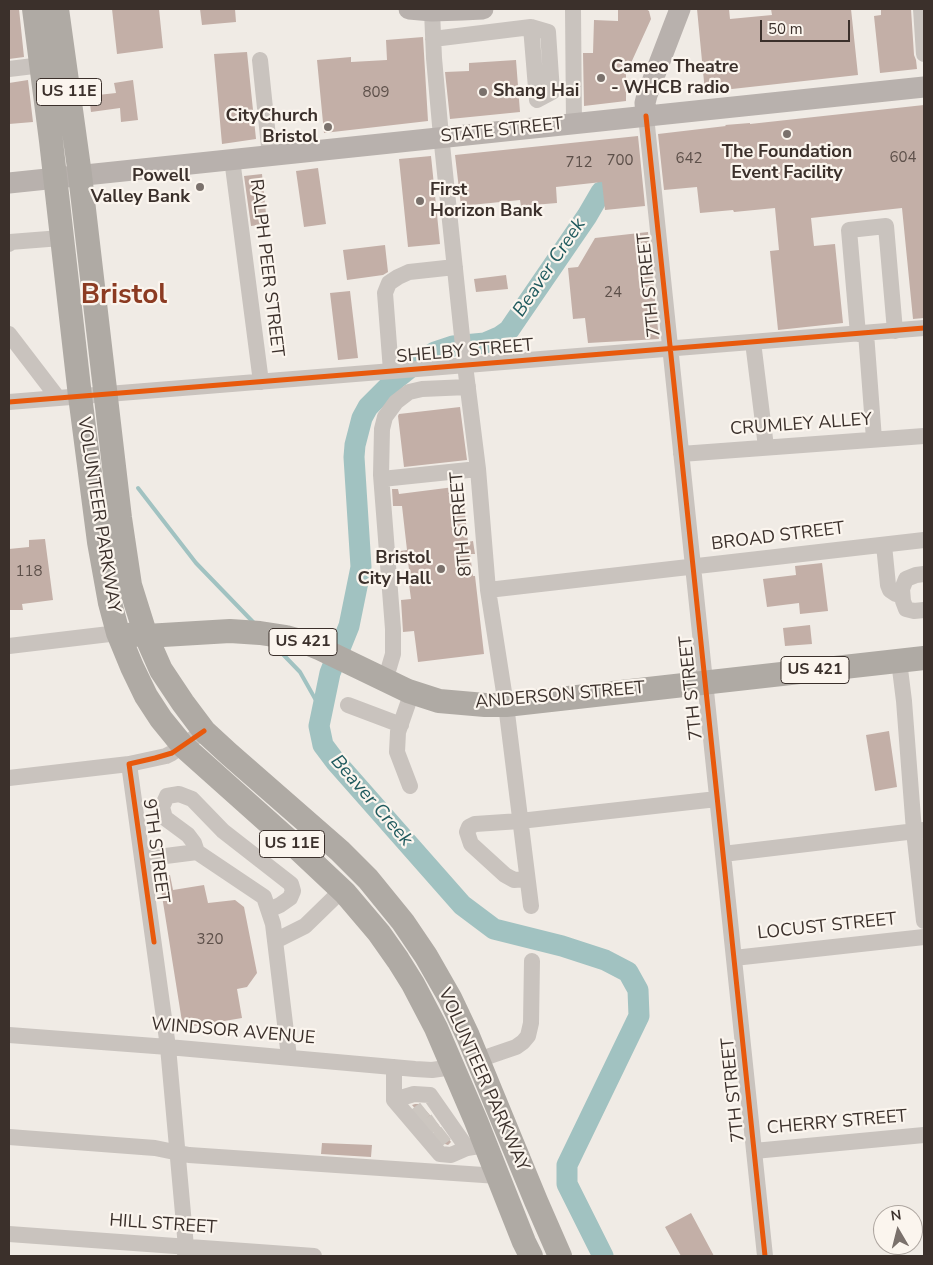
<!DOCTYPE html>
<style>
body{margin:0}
#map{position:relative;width:933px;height:1265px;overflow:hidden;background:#f0ebe5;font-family:"Nunito Sans",sans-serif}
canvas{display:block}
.frame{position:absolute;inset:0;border:10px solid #3b302b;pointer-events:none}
.north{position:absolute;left:873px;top:1205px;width:50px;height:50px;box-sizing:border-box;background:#fbf5ee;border:1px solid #aea6a0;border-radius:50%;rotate:352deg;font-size:14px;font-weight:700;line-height:20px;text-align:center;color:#3b302b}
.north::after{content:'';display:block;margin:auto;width:18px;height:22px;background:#7a716c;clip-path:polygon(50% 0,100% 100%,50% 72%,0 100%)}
.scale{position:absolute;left:760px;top:20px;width:90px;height:22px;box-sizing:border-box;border:2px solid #3b302b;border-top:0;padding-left:6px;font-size:15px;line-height:18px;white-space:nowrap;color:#3b302b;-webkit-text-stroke:4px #fbf5ee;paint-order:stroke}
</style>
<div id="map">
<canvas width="933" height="1265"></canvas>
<div class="frame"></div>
<div class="north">N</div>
<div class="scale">50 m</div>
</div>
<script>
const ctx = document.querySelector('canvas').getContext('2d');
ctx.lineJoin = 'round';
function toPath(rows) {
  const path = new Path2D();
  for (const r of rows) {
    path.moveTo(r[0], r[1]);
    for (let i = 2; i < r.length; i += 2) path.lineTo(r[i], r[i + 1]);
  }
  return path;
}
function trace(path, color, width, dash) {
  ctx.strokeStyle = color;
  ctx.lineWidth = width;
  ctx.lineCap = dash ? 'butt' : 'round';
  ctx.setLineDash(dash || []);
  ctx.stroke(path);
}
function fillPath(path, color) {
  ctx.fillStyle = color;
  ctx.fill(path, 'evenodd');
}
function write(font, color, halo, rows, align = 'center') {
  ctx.font = font + ' "Nunito Sans",sans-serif';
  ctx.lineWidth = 4.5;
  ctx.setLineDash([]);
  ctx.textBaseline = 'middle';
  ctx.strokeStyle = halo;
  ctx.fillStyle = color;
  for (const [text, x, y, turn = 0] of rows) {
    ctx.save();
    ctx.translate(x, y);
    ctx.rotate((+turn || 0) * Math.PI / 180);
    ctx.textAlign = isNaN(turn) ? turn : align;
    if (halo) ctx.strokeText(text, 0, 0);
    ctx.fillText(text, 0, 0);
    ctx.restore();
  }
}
trace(toPath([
 [138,488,196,563,254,623],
 [274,645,300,672,322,711]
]), '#a1c2c1', 4);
trace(toPath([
 [601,192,587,216,509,330,499,337,485,343,453,346,435,352,411,367,396,379,368,407,362,418,355,445,354,457,361,567,349,626,330,673,319,726,323,745,335,761,462,905,494,929,562,946,605,960,628,972,638,990,639,1016,567,1165,567,1184,603,1256]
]), '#a1c2c1', 21);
fillPath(toPath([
 [9,9,19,9,24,57,9,59],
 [112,9,159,9,163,48,117,54],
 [200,9,235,9,236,22,202,25],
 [618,9,646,9,649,11,651,19,626,74,626,101,584,106,583,53,593,53,594,20,618,21],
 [697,9,729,9,730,19,772,15,771,9,851,9,858,75,705,92],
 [881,9,911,9,914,55,916,60,917,69,880,73,874,16,881,15],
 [423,37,428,121,324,133,317,60,351,57,351,62,387,60,386,40],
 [247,52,256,139,222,144,214,54],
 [516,60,520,112,450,119,445,72,469,71,469,63],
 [28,80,33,122,9,124,9,83],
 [133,80,138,120,121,122,120,108,91,112,89,96,116,93,114,83],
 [924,105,924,318,913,319,902,208,811,218,814,246,835,244,843,323,778,330,770,251,779,250,775,208,734,212,733,210,700,213,697,187,664,190,658,134,726,126,725,125,750,123,750,124],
 [638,136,645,206,605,210,602,182,556,187,557,203,521,206,520,200,461,206,455,155],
 [431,156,440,244,408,247,399,159],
 [318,168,326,224,304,227,296,171],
 [262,174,267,224,251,226,244,176],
 [648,232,659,339,588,343,585,318,573,319,568,268,578,267,595,238],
 [385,245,388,272,383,275,347,280,343,250],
 [506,275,508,289,476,292,474,279],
 [350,291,358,358,338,360,330,293],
 [460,407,467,460,404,467,398,416,399,414],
 [462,486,468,542,473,541,475,554,470,554,473,576,475,576,484,654,418,662,414,631,403,632,401,600,411,599,409,584,411,584,408,562,402,563,400,551,407,550,402,506,393,506,392,489,398,489,399,494],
 [45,539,53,600,22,604,23,610,9,610,9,549,29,547,29,540],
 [822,563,828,611,800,614,799,603,767,607,763,579,796,575,795,566],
 [810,625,812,644,785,646,783,628],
 [889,731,897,787,875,791,866,735],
 [170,875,173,890,204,885,208,903,235,900,244,907,257,973,247,987,237,989,242,1018,183,1028,159,877],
 [415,1104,420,1104,438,1124,451,1142,448,1145,445,1144,412,1105],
 [322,1143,372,1145,371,1157,321,1154],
 [691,1213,714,1256,681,1256,665,1227]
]), '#c3afa7');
trace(toPath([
 [416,1116,425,1109],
 [426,1128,436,1121],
 [437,1140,446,1133]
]), '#ccc6c0', 16, [16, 8]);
trace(toPath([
 [573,9,574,124],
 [921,9,924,54],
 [432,11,434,58,440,125,465,365,478,469,488,590,506,705,531,906],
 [433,39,531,27,548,32,552,92,537,100,531,27],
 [260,60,270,156],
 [9,69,42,65],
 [646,116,765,1256],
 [232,159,261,382],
 [9,244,10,242,61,238],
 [866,333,874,439],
 [9,334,58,398],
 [858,334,849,230,886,226,895,331],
 [753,342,766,447],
 [391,371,385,293,389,283,398,277,409,272,455,267],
 [9,402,924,328],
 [681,454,924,436],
 [382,479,478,469],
 [884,545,888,585,890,590,896,594,902,596],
 [924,574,916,575,906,579,902,589,903,601,906,609,914,611,924,610],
 [488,590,924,540],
 [9,646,118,633],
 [899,661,904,701,914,831,924,921],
 [385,681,393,654,393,629,381,475,382,429,385,417,396,402,409,392,422,389,468,387],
 [348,705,401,725],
 [129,764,168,1047,186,1247,185,1256],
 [9,778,129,764,166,756,172,753,204,731],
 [410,786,397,752,398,732,412,692],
 [197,852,194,843,188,835,165,818,162,807,167,796,179,794,192,799,223,831,291,884,293,891,290,898,280,905,269,910],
 [723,854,924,830],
 [142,859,197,852,264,897,273,924,289,1057],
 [527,879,514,880,505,875,471,844,467,832,469,827,475,824,520,821,717,799],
 [275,941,305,926,342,890],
 [734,958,924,937],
 [9,1035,168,1047,415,1069,432,1070,453,1067],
 [478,1060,516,1047,523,1042,528,1036,531,1023,532,961],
 [394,1067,394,1100,440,1154,451,1155,467,1148,485,1145],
 [394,1100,414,1094,430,1095,467,1148],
 [9,1137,155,1148,189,1155,498,1176],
 [754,1151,924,1135],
 [9,1234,314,1256]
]), '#c9c3be', 16);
trace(toPath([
 [409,9,432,11,462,10,483,9],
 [646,116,645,103,647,95,680,9],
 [9,183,924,87]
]), '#b8b1ad', 21);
trace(toPath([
 [34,9,51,141,80,396,99,542,110,603,118,633,132,667,146,696,161,719,183,746,295,846,345,893,379,933,398,960,413,984,436,1028,476,1121,524,1242,531,1256],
 [57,9,80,175,120,518,130,585,146,636,161,670,183,703,204,731,229,754,340,851,368,879,403,922,426,956,450,998,468,1036,536,1201,560,1256],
 [133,634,146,636,230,631,260,633,286,637,304,642,321,649,408,691,439,701,485,705,506,705,924,658]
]), '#afaaa4', 24);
trace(toPath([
 [646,116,765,1256],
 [9,402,924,328],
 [154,942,129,764,155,758,172,753,204,731]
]), '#e8590c', 5);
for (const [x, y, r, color] of [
 [601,78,5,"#7a716c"],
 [483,92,5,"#7a716c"],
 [328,127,5,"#7a716c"],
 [787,134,5,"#7a716c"],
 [200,187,5,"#7a716c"],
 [420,201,5,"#7a716c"],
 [441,569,5,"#7a716c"]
]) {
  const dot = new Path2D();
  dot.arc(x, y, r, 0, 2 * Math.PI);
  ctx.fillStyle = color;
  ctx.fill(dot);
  trace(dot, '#fbf5ee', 2);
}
write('15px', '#5d504a', null, [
 ["809",376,93],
 ["604",903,158],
 ["642",689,159],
 ["700",620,161],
 ["712",579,163],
 ["24",613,293],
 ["118",29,572],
 ["320",210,940]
]);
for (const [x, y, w] of [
 [69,92,65],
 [303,642,68],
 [815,670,68],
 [292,844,65]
]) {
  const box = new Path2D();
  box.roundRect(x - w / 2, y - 13.5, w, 27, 4);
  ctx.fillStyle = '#fbf5ee';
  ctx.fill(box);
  trace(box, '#3b302b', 1);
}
write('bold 16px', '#3b302b', null, [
 ["US 11E",69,92],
 ["US 421",303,642],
 ["US 421",815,670],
 ["US 11E",292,844]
]);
write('bold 18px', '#3b302b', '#fbf5ee', [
 ["Cameo Theatre",611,68],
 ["- WHCB radio",611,89],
 ["Shang Hai",493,92],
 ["CityChurch",318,117,"right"],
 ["Bristol",318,138,"right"],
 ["The Foundation",787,153,"center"],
 ["Event Facility",787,174,"center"],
 ["Powell",190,177,"right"],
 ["Valley Bank",190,198,"right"],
 ["First",430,191],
 ["Horizon Bank",430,212],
 ["Bristol",431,559,"right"],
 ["City Hall",431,580,"right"]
], 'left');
write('18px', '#3b302b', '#fbf5ee', [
 ["STATE STREET",502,131,-6],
 ["RALPH PEER STREET",266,268,83],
 ["7TH STREET",650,285,-96],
 ["SHELBY STREET",465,352,-5],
 ["CRUMLEY ALLEY",801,425,-4],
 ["VOLUNTEER PARKWAY",98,515,81],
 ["8TH STREET",462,524,-95],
 ["BROAD STREET",778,537,-7],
 ["7TH STREET",692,688,-96],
 ["ANDERSON STREET",560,696,-5],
 ["9TH STREET",155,851,82],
 ["LOCUST STREET",827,927,-6],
 ["WINDSOR AVENUE",233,1032,5],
 ["VOLUNTEER PARKWAY",483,1080,66],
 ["7TH STREET",734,1090,-96],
 ["CHERRY STREET",837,1123,-5],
 ["HILL STREET",163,1225,4]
]);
write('italic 19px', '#1f5a5e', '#fbf5ee', [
 ["Beaver Creek",550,268,-56],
 ["Beaver Creek",371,801,49]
]);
write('bold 28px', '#8c3b22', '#fbf5ee', [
 ["Bristol",124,296]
]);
</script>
